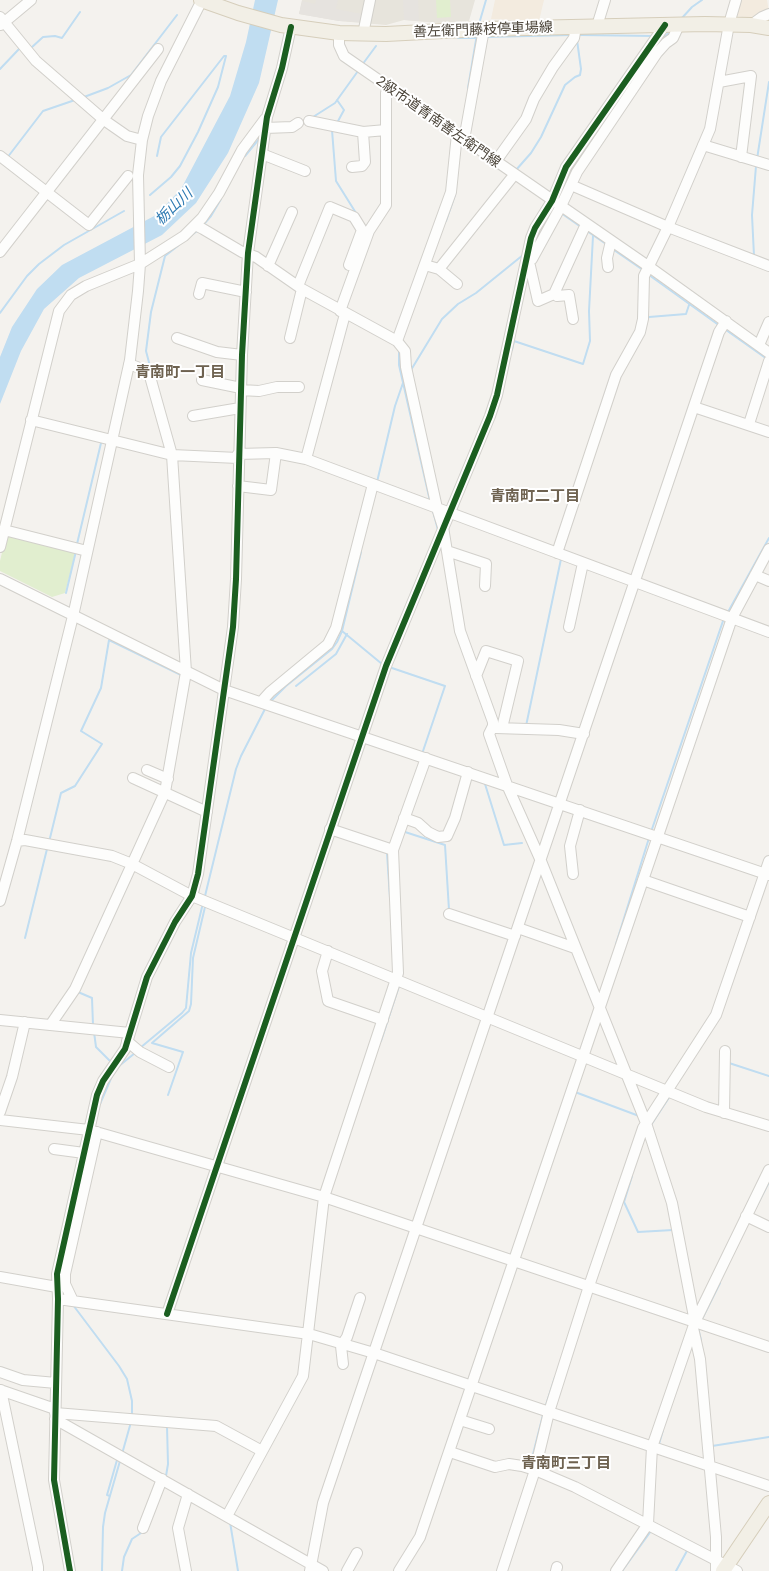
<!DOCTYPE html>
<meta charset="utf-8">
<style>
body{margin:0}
canvas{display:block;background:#f4f2ee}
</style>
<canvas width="769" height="1571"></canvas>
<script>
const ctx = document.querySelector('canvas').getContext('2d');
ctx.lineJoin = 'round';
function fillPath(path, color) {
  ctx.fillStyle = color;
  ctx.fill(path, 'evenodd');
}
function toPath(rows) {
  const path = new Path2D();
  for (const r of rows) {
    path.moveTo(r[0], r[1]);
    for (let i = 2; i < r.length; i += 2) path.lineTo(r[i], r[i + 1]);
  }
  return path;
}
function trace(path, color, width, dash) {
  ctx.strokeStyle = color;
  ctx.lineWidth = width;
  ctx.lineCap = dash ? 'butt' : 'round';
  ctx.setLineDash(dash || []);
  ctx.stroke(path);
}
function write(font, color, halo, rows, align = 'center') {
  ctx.font = font + ' "IBM Plex Sans","Noto Sans JP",sans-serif';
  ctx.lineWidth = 4;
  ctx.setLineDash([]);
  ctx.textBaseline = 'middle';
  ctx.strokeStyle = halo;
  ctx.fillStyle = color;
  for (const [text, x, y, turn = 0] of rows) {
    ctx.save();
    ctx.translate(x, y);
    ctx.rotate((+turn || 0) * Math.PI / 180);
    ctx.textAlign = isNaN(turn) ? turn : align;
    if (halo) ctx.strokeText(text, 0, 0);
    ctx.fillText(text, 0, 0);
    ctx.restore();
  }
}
fillPath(toPath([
 [302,0,475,0,469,21,438,23,404,20,386,25,339,21,299,14]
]), '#e7e4dc');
fillPath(toPath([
 [495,0,544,0,539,21,491,19],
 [740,0,767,0,769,12,751,18,735,16]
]), '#f3ebdf');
fillPath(toPath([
 [436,0,450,0,451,17,437,18],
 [7,532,76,550,65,593,52,597,0,571,0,561]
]), '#e1eecf');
fillPath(toPath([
 [316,0,338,0,336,9,362,14,361,22,339,21,299,14,302,1,315,4],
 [403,0,418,0,419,21,404,20]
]), '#e6e3df');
fillPath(toPath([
 [255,0,278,0,259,83,228,153,196,203,162,235,79,278,44,309,21,351,0,404,0,357,12,327,37,289,62,265,156,215,181,189,230,96,246,42]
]), '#c0ddf1');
trace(toPath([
 [682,18,692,7,702,0],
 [479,24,486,0],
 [579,35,654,36],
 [485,37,571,35],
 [458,38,476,38],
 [657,46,670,31],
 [31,48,43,37,55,36,62,38,80,12],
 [362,65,376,46],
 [0,69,19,49,22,49],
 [468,88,477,34],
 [84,97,108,88,131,75,177,15],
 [337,100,344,110,337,123],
 [313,117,335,103,358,71],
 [332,130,336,181,356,213],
 [245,156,259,139],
 [7,158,43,111,75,100],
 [757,159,769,82],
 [516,170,531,153,541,137,565,85,575,77,580,75,581,69,577,40],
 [150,195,171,177,180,166,198,132,218,87,226,56,224,56,161,137,157,156],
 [559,199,571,170,601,126],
 [561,213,581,227],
 [446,221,455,195],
 [204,224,211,216,221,199],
 [587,231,606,244],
 [189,237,197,231],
 [614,250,643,270],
 [754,256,752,215,756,166],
 [649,275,720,326],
 [0,313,27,276,39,264,64,245,124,211],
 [647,320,649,317,686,314,689,305],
 [726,330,767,359],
 [399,349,399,365,430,501],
 [512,350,514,341,583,364,590,341,589,311,593,236],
 [151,370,146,351,151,312,165,256,179,245],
 [411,370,442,319,458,304,476,293,523,255],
 [377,482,395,406,404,380],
 [433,511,438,530],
 [77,544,101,443],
 [66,593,76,551],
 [728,612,769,538],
 [342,631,382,664],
 [389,667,445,686,422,754],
 [296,686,336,654,347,634],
 [271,701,286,686,332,649,337,642,342,631,361,552],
 [526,726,561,559],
 [485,784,504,845,522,843],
 [402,831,445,845,449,910],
 [651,832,724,618],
 [50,838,61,793,75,786,102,744,81,731,101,688,109,640,181,675],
 [387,853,390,898],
 [205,896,236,769,241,756,266,707],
 [25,938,47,849],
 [616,944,649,838],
 [78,992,92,998,93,1025],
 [94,1032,96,1047,112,1063],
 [381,1041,399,986],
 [140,1048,182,1013,186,1008,191,953,203,903],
 [729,1063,769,1076],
 [119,1066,135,1053],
 [575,1092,639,1116],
 [168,1095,183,1052,152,1043,189,1011,191,1004,193,958,205,907],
 [100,1104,112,1076],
 [651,1125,670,1096],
 [632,1176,624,1202,638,1232,673,1230],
 [754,1211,769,1182],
 [73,1305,119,1366,127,1379,132,1401,132,1415],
 [701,1321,720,1283],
 [698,1328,701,1340],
 [545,1408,555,1377],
 [659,1444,663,1430],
 [712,1446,769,1437],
 [122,1454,131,1422],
 [530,1466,543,1415],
 [166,1476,168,1464,167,1426],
 [110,1496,107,1495,117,1460],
 [230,1522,238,1571],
 [102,1571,103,1527,105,1513,120,1461],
 [122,1571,124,1557,132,1539,144,1531],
 [622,1571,651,1531],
 [676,1571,688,1549]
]), '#c0ddf1', 2);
const minor = toPath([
 [0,17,36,61,104,120,127,136,142,140],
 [1,25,31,0],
 [751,25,762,17,769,14],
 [597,26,605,0],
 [339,33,339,45,344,56,648,266,769,353],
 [363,34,370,0],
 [719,82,751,76,741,157],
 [309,121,363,132,386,130],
 [265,128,292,127,298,123],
 [464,140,484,29],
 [703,145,769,165],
 [262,154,305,171],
 [0,156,89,225,128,176],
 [496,161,526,119,534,99,553,67,574,38,576,27],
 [352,167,362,166,365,162,363,132],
 [571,185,668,227,769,266],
 [195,225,203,229,242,252,256,257,302,289,397,341,405,351,406,367,437,508,443,527,460,631,493,722,493,726,489,734,507,785,541,861,646,1123,672,1203,695,1322],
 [0,252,158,49],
 [425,265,439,269,514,175],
 [268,266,292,212],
 [608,267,607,258,611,241],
 [439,269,457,284],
 [298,286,330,207,354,217,362,230,349,265],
 [199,294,202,283,246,292],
 [554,294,538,301,530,266,526,262,532,259,561,206,577,172,657,53,666,43,673,38,679,25],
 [340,311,369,231,386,205,386,93,388,87],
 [573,319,569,295,557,296,554,294,586,224],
 [177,338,217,352,242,355],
 [290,338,302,289],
 [397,341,451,192,457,134],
 [759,345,769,322],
 [202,380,241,388],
 [241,390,259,391,277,387,299,387],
 [694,407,769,432],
 [193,416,240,408],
 [31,420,172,455,238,458],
 [749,424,769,361],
 [238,454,276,453,306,459,769,632],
 [306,459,345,314],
 [238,486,271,490,276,453],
 [4,530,87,551],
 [0,547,59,311,71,295,86,286,140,264,184,236,202,218,219,193,242,150,265,119],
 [447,551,486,564,485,586],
 [557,553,616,375,640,332,643,319,644,276,668,227,710,129,729,24,736,0],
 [755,575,769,581],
 [0,579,224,690,769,875],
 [569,627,583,563],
 [476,676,486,651,518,661,502,728],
 [261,702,270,692,328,644,336,628,373,484],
 [496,728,559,730,584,734],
 [147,770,168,779],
 [133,778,207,812],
 [404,818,418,823,428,832,438,837,447,836,455,818,468,772],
 [330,829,393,850],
 [17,841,25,840,112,856,132,864,192,896,706,1107,769,1126],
 [573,874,570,846,580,810],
 [643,880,750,917],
 [0,901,17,841,73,616,130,360,138,291,140,264,138,175,142,140,148,116,161,81,202,0],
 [449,914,515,936],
 [518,928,575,948],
 [328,951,322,971,328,1001,383,1020],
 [0,1020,130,1033],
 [51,1024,75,989,165,792,186,672,172,455,149,373,145,370,129,364],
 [127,1041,140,1052,169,1067],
 [0,1112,12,1077,25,1022],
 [724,1113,725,1051],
 [0,1120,89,1130,324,1197,769,1347],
 [54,1149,84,1153],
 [746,1216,769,1227],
 [0,1277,57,1287],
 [58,1299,309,1334,374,1353,769,1486],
 [73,1301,65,1284,65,1274,97,1132],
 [167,1314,386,666,490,416,497,395,531,238,535,228,552,201,566,167,665,25],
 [693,1328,700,1359,716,1537,716,1571],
 [343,1364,341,1346,347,1337,360,1298],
 [0,1372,23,1380,56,1383],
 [0,1390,55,1409],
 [1,1390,38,1567,38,1571],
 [55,1413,216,1426,262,1451],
 [55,1419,323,1571],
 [460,1420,489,1429],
 [450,1452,495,1467,509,1464,522,1466,535,1470,575,1487,737,1571],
 [227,1516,303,1376,324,1197,398,973,393,850,426,758],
 [143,1528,162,1479],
 [70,1571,54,1480,58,1299,57,1274,97,1095,103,1081,125,1049,147,977,175,922,192,896,198,874,233,627,236,579,242,355,248,253,267,117,282,68,291,27],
 [186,1571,178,1528,188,1494],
 [310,1571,323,1503,719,332,726,321],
 [347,1571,357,1553],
 [399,1571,420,1537,732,618,769,549],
 [502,1571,535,1470,549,1412,589,1286,643,1128,716,1015,769,861],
 [556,1571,557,1567],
 [616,1571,648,1524,652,1447,695,1322,769,1170]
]);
const major = toPath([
 [201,0,238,13,281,25,339,33,386,34,482,29,705,24,751,25,769,28],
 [723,1571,769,1503]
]);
trace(minor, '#d2d0cb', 12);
trace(major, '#d6cebb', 16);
trace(minor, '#fdfdfc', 10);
trace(major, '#f2efe6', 14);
trace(toPath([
 [167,1314,386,666,490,416,497,395,531,238,535,228,552,201,566,167,665,25],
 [70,1571,54,1480,58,1299,57,1274,97,1095,103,1081,125,1049,147,977,175,922,192,896,198,874,233,627,236,579,242,355,248,253,267,117,282,68,291,27]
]), '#1b5e20', 6);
write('14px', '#4b4439', '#fff', [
 ["善左衛門藤枝停車場線",483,30,-2],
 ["2級市道青南善左衛門線",438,122,35]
]);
write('italic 15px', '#2e7ab2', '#fff', [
 ["栃山川",174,207,-44]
]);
write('bold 15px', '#6e6250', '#fff', [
 ["青南町一丁目",180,373],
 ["青南町二丁目",535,497],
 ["青南町三丁目",566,1464]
]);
</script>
